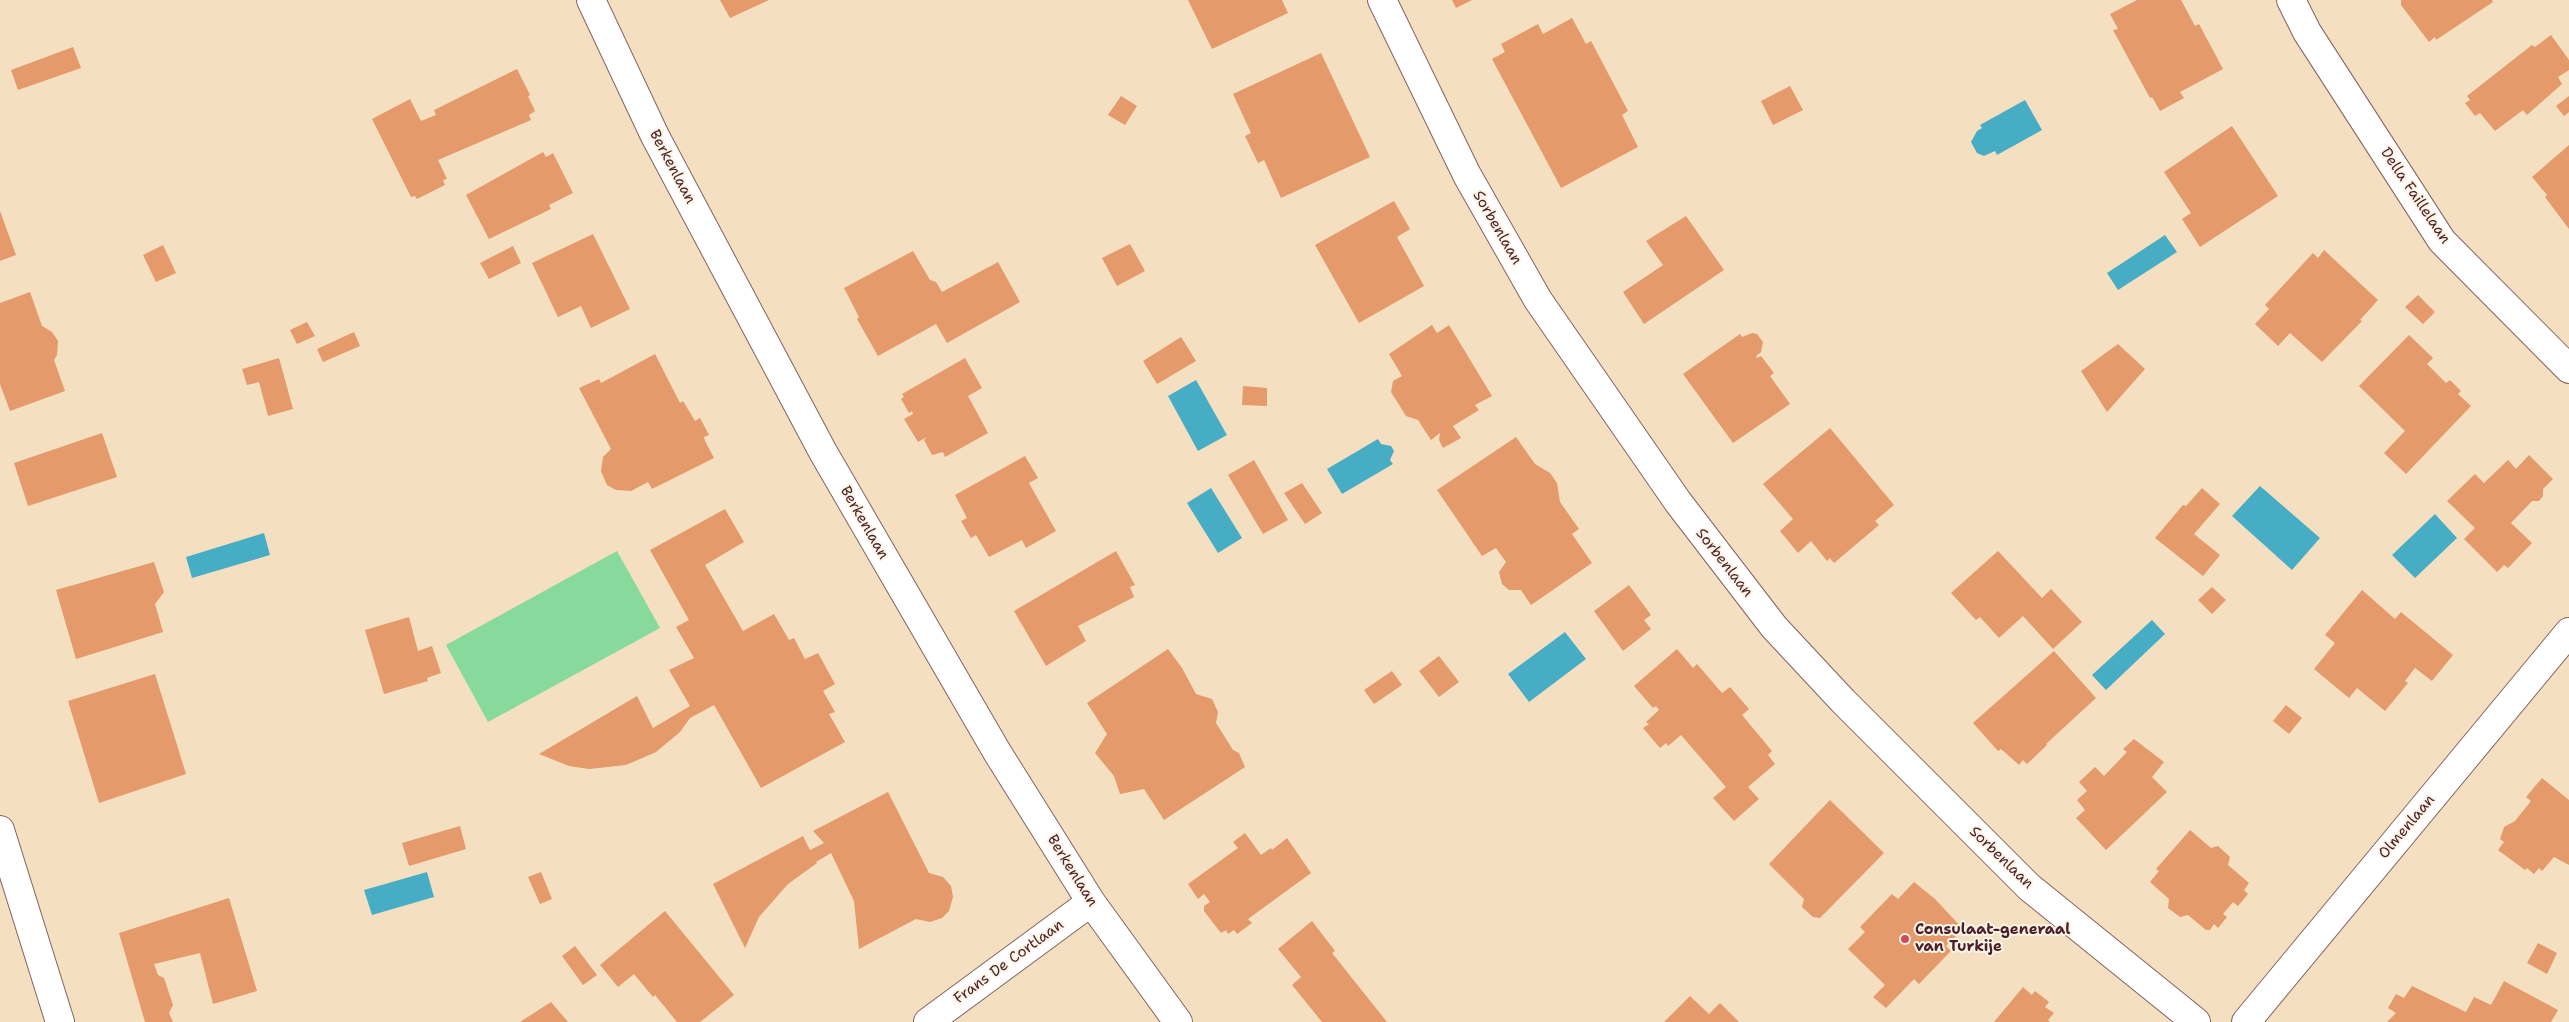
<!DOCTYPE html>
<style>
body{margin:0}
canvas{display:block;background:#f4dfc1}
</style>
<canvas width="2569" height="1022"></canvas>
<script>
const ctx = document.querySelector('canvas').getContext('2d');
ctx.lineJoin = 'round';
function fillPath(path, color) {
  ctx.fillStyle = color;
  ctx.fill(path, 'evenodd');
}
function toPath(rows) {
  const path = new Path2D();
  for (const r of rows) {
    path.moveTo(r[0], r[1]);
    for (let i = 2; i < r.length; i += 2) path.lineTo(r[i], r[i + 1]);
  }
  return path;
}
function trace(path, color, width, dash) {
  ctx.strokeStyle = color;
  ctx.lineWidth = width;
  ctx.lineCap = dash ? 'butt' : 'round';
  ctx.setLineDash(dash || []);
  ctx.stroke(path);
}
function write(font, color, halo, rows, align = 'center') {
  ctx.font = font + ' "Shantell Sans",sans-serif';
  ctx.lineWidth = 4;
  ctx.setLineDash([]);
  ctx.textBaseline = 'middle';
  ctx.strokeStyle = halo;
  ctx.fillStyle = color;
  for (const [text, x, y, turn = 0] of rows) {
    ctx.save();
    ctx.translate(x, y);
    ctx.rotate((+turn || 0) * Math.PI / 180);
    ctx.textAlign = isNaN(turn) ? turn : align;
    if (halo) ctx.strokeText(text, 0, 0);
    ctx.fillText(text, 0, 0);
    ctx.restore();
  }
}
fillPath(toPath([
 [617,551,660,628,488,722,446,645]
]), '#87da9c');
fillPath(toPath([
 [2025,100,2042,130,1997,155,1995,151,1984,156,1977,153,1971,142,1977,131,1982,128,1980,125],
 [2165,235,2177,252,2118,290,2107,273],
 [1196,380,1227,435,1198,451,1168,396],
 [1378,439,1381,444,1391,446,1394,451,1390,460,1393,464,1342,494,1327,469],
 [2260,486,2320,538,2292,570,2232,516],
 [1211,488,1242,538,1218,553,1187,503],
 [2435,514,2457,538,2415,578,2392,555],
 [264,533,270,555,192,578,186,557],
 [2152,620,2165,634,2106,690,2092,675],
 [1565,632,1586,659,1529,702,1508,674],
 [427,872,434,897,372,915,364,890]
]), '#46adc5');
fillPath(toPath([
 [720,0,769,0,730,18],
 [1188,0,1282,0,1288,13,1212,49],
 [1452,0,1472,0,1456,8],
 [2137,0,2181,0,2195,26,2199,24,2223,69,2180,92,2184,98,2160,111,2152,97,2150,98,2113,30,2118,29,2110,14],
 [2401,0,2492,0,2493,2,2436,40,2435,37,2429,42,2401,5],
 [1572,18,1586,44,1591,41,1628,111,1622,115,1638,147,1561,188,1492,59,1505,52,1501,44,1538,24,1543,34],
 [2551,35,2569,60,2569,70,2558,77,2562,84,2527,115,2523,110,2495,131,2480,113,2475,116,2465,103,2470,100,2467,96,2532,45,2535,47],
 [73,47,81,68,18,90,11,70],
 [1321,53,1370,157,1281,198,1264,160,1258,163,1245,136,1251,133,1233,94],
 [517,69,530,95,528,96,535,111,529,115,531,120,438,160,447,179,443,180,445,185,417,199,415,196,411,197,372,119,410,99,421,121,436,115,434,110],
 [1790,86,1803,110,1773,125,1761,101],
 [1121,96,1137,106,1125,125,1108,115],
 [2569,96,2569,112,2564,116,2556,106],
 [2232,126,2278,196,2200,247,2182,219,2191,213,2164,172],
 [2569,145,2569,229,2545,197,2547,195,2532,177],
 [543,152,546,157,553,153,573,193,549,205,551,209,489,239,466,195],
 [1394,201,1410,229,1397,237,1424,286,1359,323,1315,245],
 [0,211,16,255,0,261],
 [1686,216,1724,270,1644,324,1623,292,1663,265,1646,241],
 [593,234,630,309,591,328,581,306,558,317,532,263],
 [1130,244,1145,271,1117,286,1102,258],
 [163,245,176,273,156,282,143,255],
 [513,246,521,263,489,279,480,263],
 [2324,250,2378,300,2360,320,2362,321,2322,362,2290,333,2278,346,2255,324,2269,309,2265,305,2313,253,2318,258],
 [913,251,930,280,936,282,942,292,998,262,1020,302,947,343,936,324,878,356,857,319,859,317,844,288],
 [30,292,42,326,52,332,58,341,57,355,54,360,65,391,10,411,0,384,0,303],
 [2418,295,2435,312,2423,324,2405,307],
 [307,322,315,336,297,344,290,330],
 [1432,325,1437,333,1449,325,1492,396,1475,405,1479,410,1453,426,1461,438,1443,448,1439,440,1440,433,1431,440,1418,420,1406,416,1391,392,1393,381,1402,376,1389,354],
 [354,332,360,346,323,362,317,349],
 [1752,333,1757,334,1763,342,1761,352,1756,356,1757,358,1761,356,1774,373,1770,376,1790,404,1733,443,1683,374,1740,334,1742,337],
 [2409,335,2433,358,2427,364,2446,383,2450,380,2461,391,2458,394,2471,406,2406,474,2384,453,2405,431,2359,386],
 [1181,337,1196,361,1157,384,1143,361],
 [2118,344,2145,369,2107,412,2081,371],
 [655,354,680,403,683,401,695,421,700,418,709,435,704,437,705,441,714,458,652,489,648,482,631,491,616,490,607,485,601,471,603,457,611,449,579,388,599,379,601,383],
 [279,358,293,409,268,416,259,382,247,385,242,369],
 [965,358,982,388,968,396,988,433,945,457,943,452,932,455,924,440,927,437,918,442,904,419,913,414,912,411,909,413,901,399,904,397,902,394],
 [1243,386,1267,388,1267,406,1242,405],
 [1830,428,1894,505,1875,521,1879,525,1834,563,1830,558,1827,561,1811,541,1798,553,1780,531,1793,519,1763,484],
 [102,433,117,477,28,506,14,463],
 [1516,437,1535,464,1550,473,1557,483,1560,502,1579,529,1572,534,1592,563,1531,605,1521,590,1509,590,1502,584,1499,572,1506,562,1496,548,1482,556,1437,490],
 [2529,455,2553,479,2543,489,2543,496,2539,501,2532,501,2511,523,2532,543,2508,568,2504,565,2497,572,2464,539,2475,528,2447,501,2475,474,2484,483,2508,460,2516,469],
 [1025,456,1038,478,1029,483,1056,531,1026,548,1022,540,989,557,976,535,971,538,961,521,967,518,955,495],
 [1254,460,1288,520,1263,534,1228,475],
 [1302,483,1322,513,1305,524,1284,493],
 [2202,488,2220,504,2194,534,2220,555,2203,576,2155,538,2183,505,2186,506],
 [725,509,744,542,705,565,743,631,774,614,789,640,794,638,805,659,818,653,835,684,823,691,835,712,829,714,845,742,761,788,714,705,690,718,680,732,656,752,626,765,589,769,569,766,539,754,637,696,653,728,690,706,669,670,694,658,676,627,689,620,650,550],
 [1116,551,1135,585,1130,587,1134,597,1078,626,1086,641,1046,666,1014,611],
 [1998,551,2042,598,2051,589,2082,622,2053,649,2023,616,1999,638,1980,617,1976,620,1951,593],
 [154,562,164,592,155,604,163,632,76,659,56,590],
 [1629,585,1651,615,1644,620,1651,629,1623,651,1594,611],
 [2212,587,2226,600,2212,614,2198,600],
 [2362,590,2395,619,2401,612,2453,655,2432,681,2415,668,2405,681,2408,683,2385,711,2357,688,2349,698,2314,669,2335,643,2325,635],
 [409,617,418,651,432,646,441,673,427,678,428,681,384,694,365,630],
 [1168,649,1182,668,1196,694,1212,699,1218,712,1216,723,1233,750,1239,753,1245,767,1164,820,1144,789,1120,794,1114,776,1095,753,1107,734,1087,703],
 [1677,649,1693,668,1697,664,1722,693,1730,687,1749,709,1742,715,1772,751,1768,755,1775,764,1748,787,1759,799,1734,821,1713,798,1726,787,1681,735,1668,746,1666,743,1660,748,1643,728,1649,724,1646,722,1659,710,1656,706,1653,708,1634,686],
 [2054,651,2096,698,2046,744,2047,745,2027,764,2023,760,2019,765,2001,749,1998,751,1973,723],
 [1439,656,1459,682,1439,697,1419,671],
 [1392,671,1402,685,1374,704,1364,690],
 [155,674,186,774,99,803,68,701],
 [2286,705,2302,718,2289,734,2273,721],
 [2134,739,2164,762,2152,777,2167,792,2106,850,2076,818,2085,810,2077,800,2087,791,2079,782,2095,767,2104,776,2127,752,2123,749],
 [2542,778,2569,800,2569,865,2554,857,2542,871,2539,868,2534,874,2527,868,2525,870,2498,850,2504,842,2500,839,2504,827,2515,821,2531,801,2526,797],
 [888,792,929,873,943,877,951,886,953,897,949,911,942,918,930,922,916,919,859,949,854,901,831,853,816,862,817,863,788,884,759,917,745,948,713,884,803,836,810,850,824,843,813,831],
 [1830,800,1884,853,1820,918,1813,917,1802,907,1804,899,1769,864],
 [460,826,466,849,409,866,402,843],
 [2190,830,2211,848,2218,846,2230,857,2228,865,2249,883,2244,890,2248,894,2238,906,2233,902,2223,914,2227,917,2218,928,2214,924,2210,930,2206,930,2188,915,2180,917,2168,908,2169,899,2150,882,2159,871,2156,869],
 [1245,833,1261,855,1271,848,1272,850,1287,838,1311,873,1248,919,1252,923,1237,934,1234,930,1228,934,1226,930,1221,933,1204,911,1204,906,1210,902,1204,894,1198,899,1188,884,1238,848,1233,842],
 [541,872,552,899,540,904,528,877],
 [1914,882,1935,899,1963,929,1946,946,1951,951,1919,984,1914,979,1886,1008,1873,997,1885,985,1848,949,1865,932,1860,927,1892,894,1898,899],
 [229,898,257,991,213,1004,200,953,154,964,158,975,164,978,173,1005,169,1013,173,1022,145,1022,119,933],
 [665,911,734,995,700,1022,677,1022,655,995,653,997,634,974,618,987,600,965],
 [1312,921,1335,951,1332,953,1387,1022,1322,1022,1292,985,1301,977,1278,949],
 [2538,943,2557,953,2547,974,2527,963],
 [575,946,597,975,583,985,562,956],
 [2504,981,2558,1010,2551,1022,2387,1022,2396,1013,2388,1008,2396,994,2404,998,2412,986,2466,1012,2474,997,2491,1005],
 [2023,987,2032,995,2035,991,2049,1002,2045,1007,2054,1013,2048,1020,2050,1022,1994,1022],
 [1690,996,1709,1014,1720,1003,1739,1022,1664,1022],
 [551,1002,568,1022,520,1022]
]), '#e49a6a');
const minor = toPath([
 [591,0,655,136,823,452,997,752,1091,902,1178,1022],
 [1382,0,1467,175,1538,300,1678,502,1774,627,1843,701,2029,887,2196,1022],
 [2291,0,2307,32,2442,241,2569,369],
 [0,830,60,1022],
 [928,1022,1091,902],
 [2246,1022,2569,632]
]);
trace(minor, '#866260', 30);
trace(minor, '#fff', 28);
for (const [x, y, r, color] of [
 [1905,939,5,"#d1495b"]
]) {
  const dot = new Path2D();
  dot.arc(x, y, r, 0, 2 * Math.PI);
  ctx.fillStyle = color;
  ctx.fill(dot);
  trace(dot, '#fcf5e5', 2);
}
write('15px', '#4a1f2b', '#fcf5e5', [
 ["Berkenlaan",672,167,62],
 ["Della Faillelaan",2415,196,56],
 ["Sorbenlaan",1497,228,60],
 ["Berkenlaan",864,523,60],
 ["Sorbenlaan",1724,563,52],
 ["Olmenlaan",2407,827,-50],
 ["Sorbenlaan",2001,858,44],
 ["Berkenlaan",1072,871,58],
 ["Frans De Cortlaan",1009,962,-36]
]);
write('bold 15px', '#4a1f2b', '#fcf5e5', [
 ["Consulaat-generaal",1915,930],
 ["van Turkije",1915,947]
], 'left');
</script>
